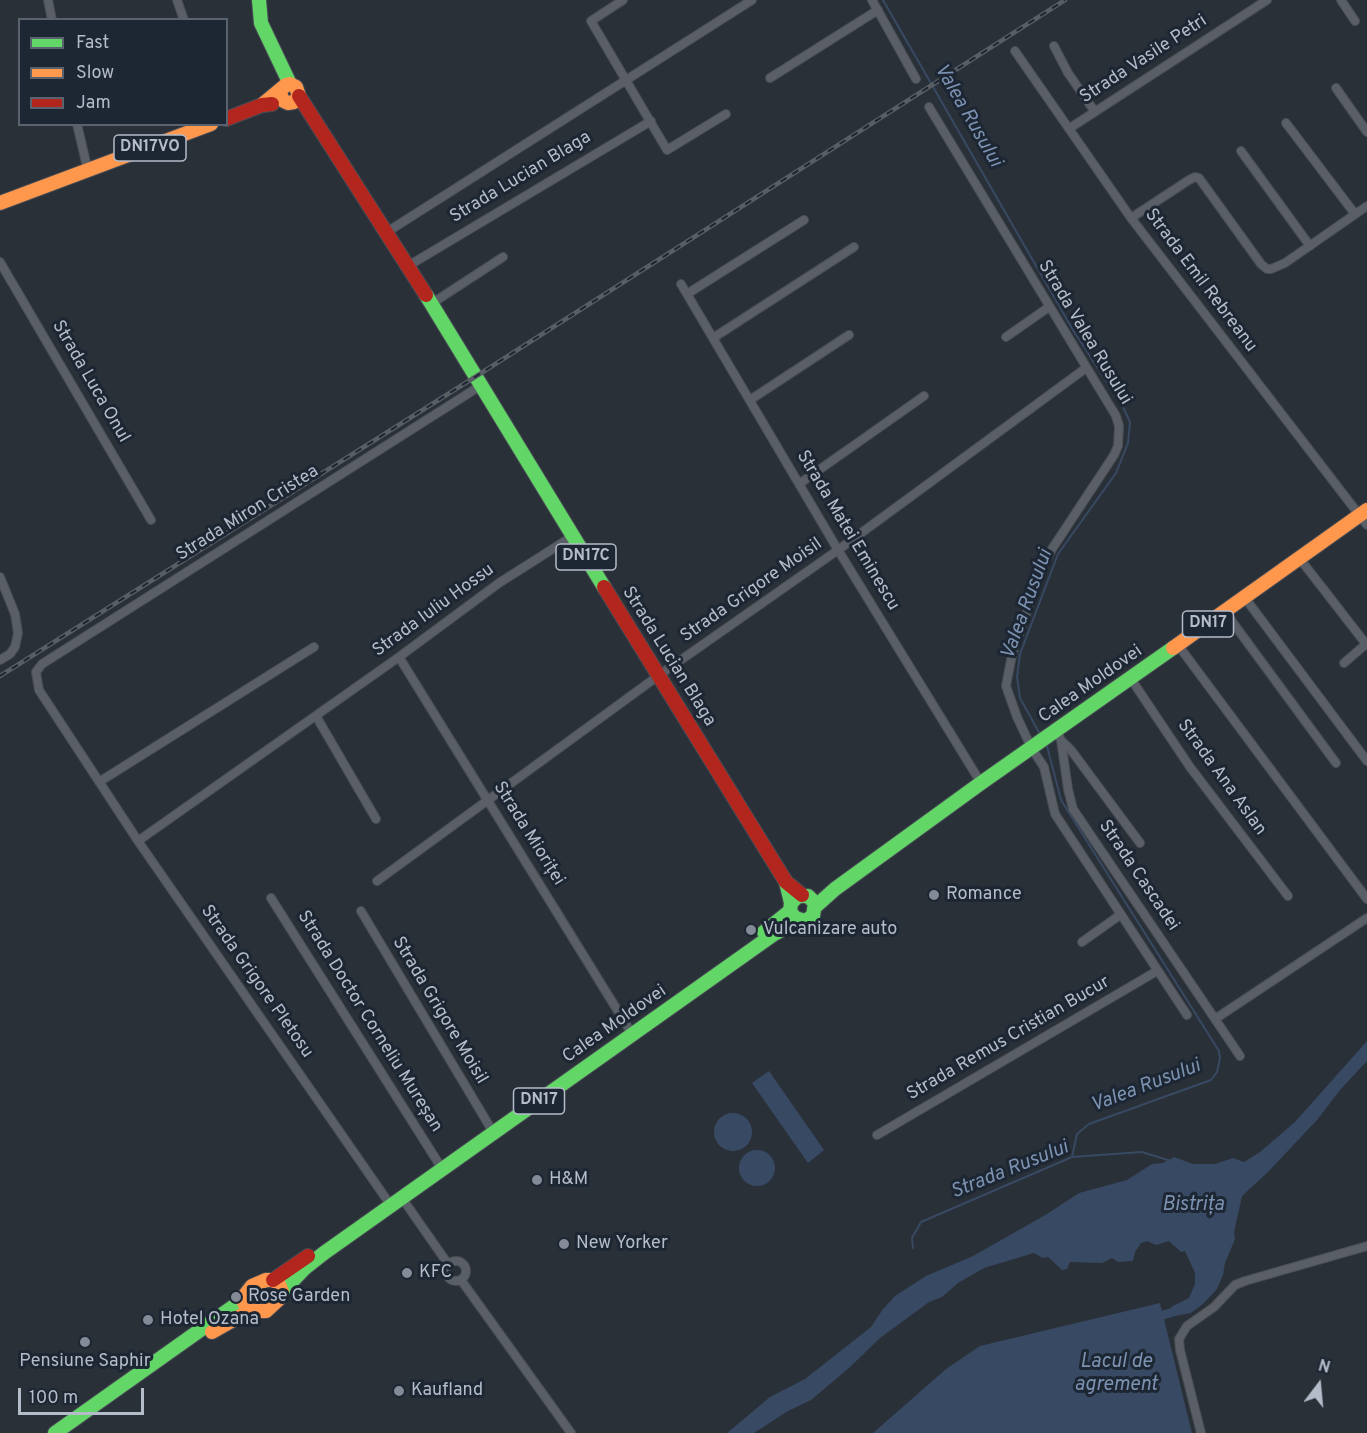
<!DOCTYPE html>
<meta charset="utf-8">
<style>
body{margin:0}
#map{position:relative;width:1367px;height:1433px;overflow:hidden;background:#2a3038;font-family:Overpass,sans-serif}
canvas{display:block}
.legend{position:absolute;left:18px;top:18px;width:210px;height:108px;box-sizing:border-box;background:#1d2633;border:2px solid #59626f;margin:0;padding:8px 10px;list-style:none;font-size:18px;color:#b4bcc9}
.legend li{display:flex;align-items:center;gap:12px;height:30px}
.legend b{width:30px;border:2px solid #59626f}
.north{position:absolute;left:1289px;top:1355px;width:60px;height:60px;-webkit-text-stroke:4px #1d2633;paint-order:stroke;rotate:16deg;font-size:16px;font-weight:700;line-height:24px;text-align:center;color:#b4bcc9}
.north::after{content:'';display:block;margin:auto;width:21px;height:27px;background:#b4bcc9;clip-path:polygon(50% 0,100% 100%,50% 72%,0 100%)}
.scale{position:absolute;left:18px;top:1388px;width:126px;height:27px;box-sizing:border-box;border:3px solid #b4bcc9;border-top:0;padding-left:8px;font-size:18px;line-height:21px;white-space:nowrap;color:#b4bcc9;-webkit-text-stroke:4px #1d2633;paint-order:stroke}
</style>
<div id="map">
<canvas width="1367" height="1433"></canvas>
<ul class="legend">
<li><b style="height:8px;background:#63d668"></b>Fast</li>
<li><b style="height:8px;background:#ff974d"></b>Slow</li>
<li><b style="height:8px;background:#b3261e"></b>Jam</li>
</ul>
<div class="north">N</div>
<div class="scale">100 m</div>
</div>
<script>
const ctx = document.querySelector('canvas').getContext('2d');
ctx.lineJoin = 'round';
function fillPath(path, color) {
  ctx.fillStyle = color;
  ctx.fill(path, 'evenodd');
}
function toPath(rows) {
  const path = new Path2D();
  for (const r of rows) {
    if (r.length === 3) {
      path.moveTo(r[0] + r[2], r[1]);
      path.arc(r[0], r[1], r[2], 0, 2 * Math.PI);
      continue;
    }
    path.moveTo(r[0], r[1]);
    for (let i = 2; i < r.length; i += 2) path.lineTo(r[i], r[i + 1]);
  }
  return path;
}
function trace(path, color, width, dash) {
  ctx.strokeStyle = color;
  ctx.lineWidth = width;
  ctx.lineCap = dash ? 'butt' : 'round';
  ctx.setLineDash(dash || []);
  ctx.stroke(path);
}
function write(font, color, halo, rows, align = 'center') {
  ctx.font = font + ' Overpass,sans-serif';
  ctx.lineWidth = 6;
  ctx.setLineDash([]);
  ctx.textBaseline = 'middle';
  ctx.strokeStyle = halo;
  ctx.fillStyle = color;
  for (const [text, x, y, turn = 0] of rows) {
    ctx.save();
    ctx.translate(x, y);
    ctx.rotate((+turn || 0) * Math.PI / 180);
    ctx.textAlign = isNaN(turn) ? turn : align;
    if (halo) ctx.strokeText(text, 0, 0);
    ctx.fillText(text, 0, 0);
    ctx.restore();
  }
}
fillPath(toPath([
 [1367,1041,1367,1061,1340,1090,1317,1120,1268,1172,1242,1196,1234,1232,1235,1239,1225,1263,1223,1275,1217,1289,1203,1304,1191,1313,1174,1316,1171,1307,1189,1298,1195,1284,1195,1273,1185,1251,1181,1252,1169,1241,1156,1245,1147,1241,1141,1243,1135,1252,1133,1261,1118,1262,1112,1258,1102,1263,1070,1262,1067,1269,1062,1270,1048,1257,1043,1258,1034,1253,984,1268,958,1283,942,1297,929,1302,880,1338,849,1368,811,1400,788,1411,754,1433,727,1433,770,1397,805,1379,871,1327,883,1309,895,1296,926,1276,973,1256,1047,1214,1079,1193,1127,1180,1152,1164,1163,1163,1174,1157,1193,1164,1215,1164,1233,1158,1244,1162,1260,1152,1295,1122],
 [769,1071,824,1150,808,1163,752,1083],
 [733,1132,19],
 [757,1168,18],
 [1160,1303,1192,1433,873,1433,946,1369,980,1346]
]), '#384963');
trace(toPath([
 [883,0,1073,330,1123,407,1130,422,1128,443,1116,473,1058,554,1020,654,1017,677,1020,698,1041,736],
 [1047,746,1061,800,1219,1051,1220,1058,1217,1072,1211,1080,1089,1124,1077,1134,1072,1157],
 [913,1248,912,1238,921,1222,1072,1157,1142,1152,1171,1161]
]), '#384963', 2);
trace(toPath([
 [1163,1315,1184,1309]
]), '#384963', 9);
const street = toPath([
 [48,0,52,20],
 [177,0,184,20],
 [623,0,591,21,667,150,726,114],
 [872,0,916,79],
 [1341,0,1355,21],
 [1054,46,1068,73,1095,112],
 [1015,51,1131,218,1367,525],
 [770,78,878,10],
 [1336,88,1367,132],
 [929,107,1116,416,1119,426,1118,446,1114,455,1052,549,1041,570,1012,655,1006,686,1017,717,1032,749,1044,767,1055,814,1187,1015],
 [1286,123,1355,214],
 [77,124,88,171],
 [1070,128,1267,0],
 [1241,151,1310,246],
 [1131,218,1189,180,1195,177,1199,178,1261,264,1267,269,1271,269,1285,263,1367,206],
 [387,232,752,0],
 [0,262,151,520],
 [408,266,651,121],
 [681,284,838,550,981,783],
 [687,294,804,220],
 [431,304,503,257],
 [1006,337,1049,307],
 [713,338,854,247],
 [750,400,849,335],
 [799,484,924,396],
 [1300,559,1366,644,1344,663],
 [0,577,15,614,18,633,15,647,10,654,0,660],
 [1245,598,1367,761],
 [1225,612,1336,763],
 [1178,645,1367,899],
 [399,657,629,1029],
 [1131,679,1190,767,1288,896],
 [316,716,376,819],
 [1057,732,1061,740,1068,789,1073,809,1240,1056],
 [1062,741,1071,750,1140,843],
 [99,782,314,647],
 [138,841,399,657,499,583,573,536],
 [377,881,658,676,838,550,1086,368],
 [271,898,439,1164],
 [361,911,490,1127],
 [1082,942,1120,915],
 [1215,1019,1367,918],
 [877,1135,1157,971],
 [402,1198,448,1264],
 [387,1200,138,841,39,690,36,672,42,664,480,386],
 [456,1271,10],
 [461,1280,571,1433],
 [1201,1433,1180,1350,1179,1339,1187,1326,1214,1307,1235,1285,1245,1281,1367,1246]
]);
const fast = toPath([
 [259,0,261,23,290,84],
 [426,295,604,587],
 [786,882,791,903,790,911,795,918,805,921,813,916,815,903,808,896,798,896,791,903],
 [816,906,835,889,981,783,1173,648],
 [764,932,790,911],
 [282,1292,305,1268,324,1253,774,934,800,920],
 [55,1433,244,1299]
]);
const slow = toPath([
 [262,105,286,85,290,84,296,87,299,96,294,102,288,103,282,100,280,91],
 [0,203,211,124],
 [1173,648,1367,510],
 [266,1280,273,1280,279,1284,282,1292,280,1298,266,1311,249,1311,244,1303,245,1295,252,1286,266,1280],
 [212,1332,249,1311]
]);
const jam = toPath([
 [299,96,426,295],
 [226,119,262,105,272,104],
 [604,587,786,882,802,895],
 [273,1280,308,1256]
]);
trace(street, '#484c53', 10);
trace(fast, '#484c55', 16);
trace(slow, '#484c55', 16);
trace(jam, '#484c55', 16);
trace(street, '#5a5e66', 8);
trace(fast, '#63d668', 14);
trace(slow, '#ff974d', 14);
trace(jam, '#b3261e', 14);
const rail = toPath([
 [0,676,475,377,1065,0]
]);
trace(rail, '#595d64', 4.5);
trace(rail, '#1d2633', 2, [7]);
for (const [x, y, r, color] of [
 [934,895,6,"#848b96"],
 [751,930,6,"#848b96"],
 [537,1180,6,"#848b96"],
 [564,1244,6,"#848b96"],
 [407,1273,6,"#848b96"],
 [236,1297,6,"#848b96"],
 [148,1320,6,"#848b96"],
 [85,1342,6,"#848b96"],
 [399,1391,6,"#848b96"]
]) {
  const dot = new Path2D();
  dot.arc(x, y, r, 0, 2 * Math.PI);
  ctx.fillStyle = color;
  ctx.fill(dot);
  trace(dot, '#1d2633', 2);
}
for (const [x, y, w] of [
 [150,148,72],
 [586,557,60],
 [1208,624,51],
 [539,1101,51]
]) {
  const box = new Path2D();
  box.roundRect(x - w / 2, y - 13, w, 26, 4.5);
  ctx.fillStyle = '#1d2633';
  ctx.fill(box);
  trace(box, '#b4bcc9', 1.5);
}
write('bold 16px', '#b4bcc9', null, [
 ["DN17VO",150,148],
 ["DN17C",586,557],
 ["DN17",1208,624],
 ["DN17",539,1101]
]);
write('18px', '#b4bcc9', '#1d2633', [
 ["Strada Vasile Petri",1144,60,-33],
 ["Strada Lucian Blaga",521,178,-31],
 ["Strada Emil Rebreanu",1200,281,53],
 ["Strada Valea Rusului",1084,333,59],
 ["Strada Luca Onul",90,382,60],
 ["Strada Miron Cristea",248,514,-32],
 ["Strada Matei Eminescu",847,531,59],
 ["Strada Grigore Moisil",752,591,-35],
 ["Strada Iuliu Hossu",434,611,-36],
 ["Strada Lucian Blaga",668,657,58],
 ["Calea Moldovei",1091,685,-35],
 ["Strada Ana Aslan",1221,778,54],
 ["Strada Mioriței",528,834,58],
 ["Strada Cascadei",1138,876,56],
 ["Strada Grigore Pletosu",256,982,55],
 ["Strada Grigore Moisil",439,1011,59],
 ["Strada Doctor Corneliu Mureșan",369,1022,58],
 ["Calea Moldovei",615,1025,-35],
 ["Strada Remus Cristian Bucur",1009,1039,-30]
]);
write('18px', '#b4bcc9', '#1d2633', [
 ["Romance",946,895],
 ["Vulcanizare auto",763,930],
 ["H&M",549,1180],
 ["New Yorker",576,1244],
 ["KFC",419,1273],
 ["Rose Garden",248,1297],
 ["Hotel Ozana",160,1320],
 ["Pensiune Saphir",85,1362,"center"],
 ["Kaufland",411,1391]
], 'left');
write('italic 20px', '#7c92b1', '#1d2633', [
 ["Valea Rusului",967,116,60],
 ["Valea Rusului",1028,605,-70],
 ["Valea Rusului",1146,1087,-21],
 ["Strada Rusului",1010,1171,-22],
 ["Bistrița",1193,1206],
 ["Lacul de",1116,1363],
 ["agrement",1116,1386]
]);
</script>
